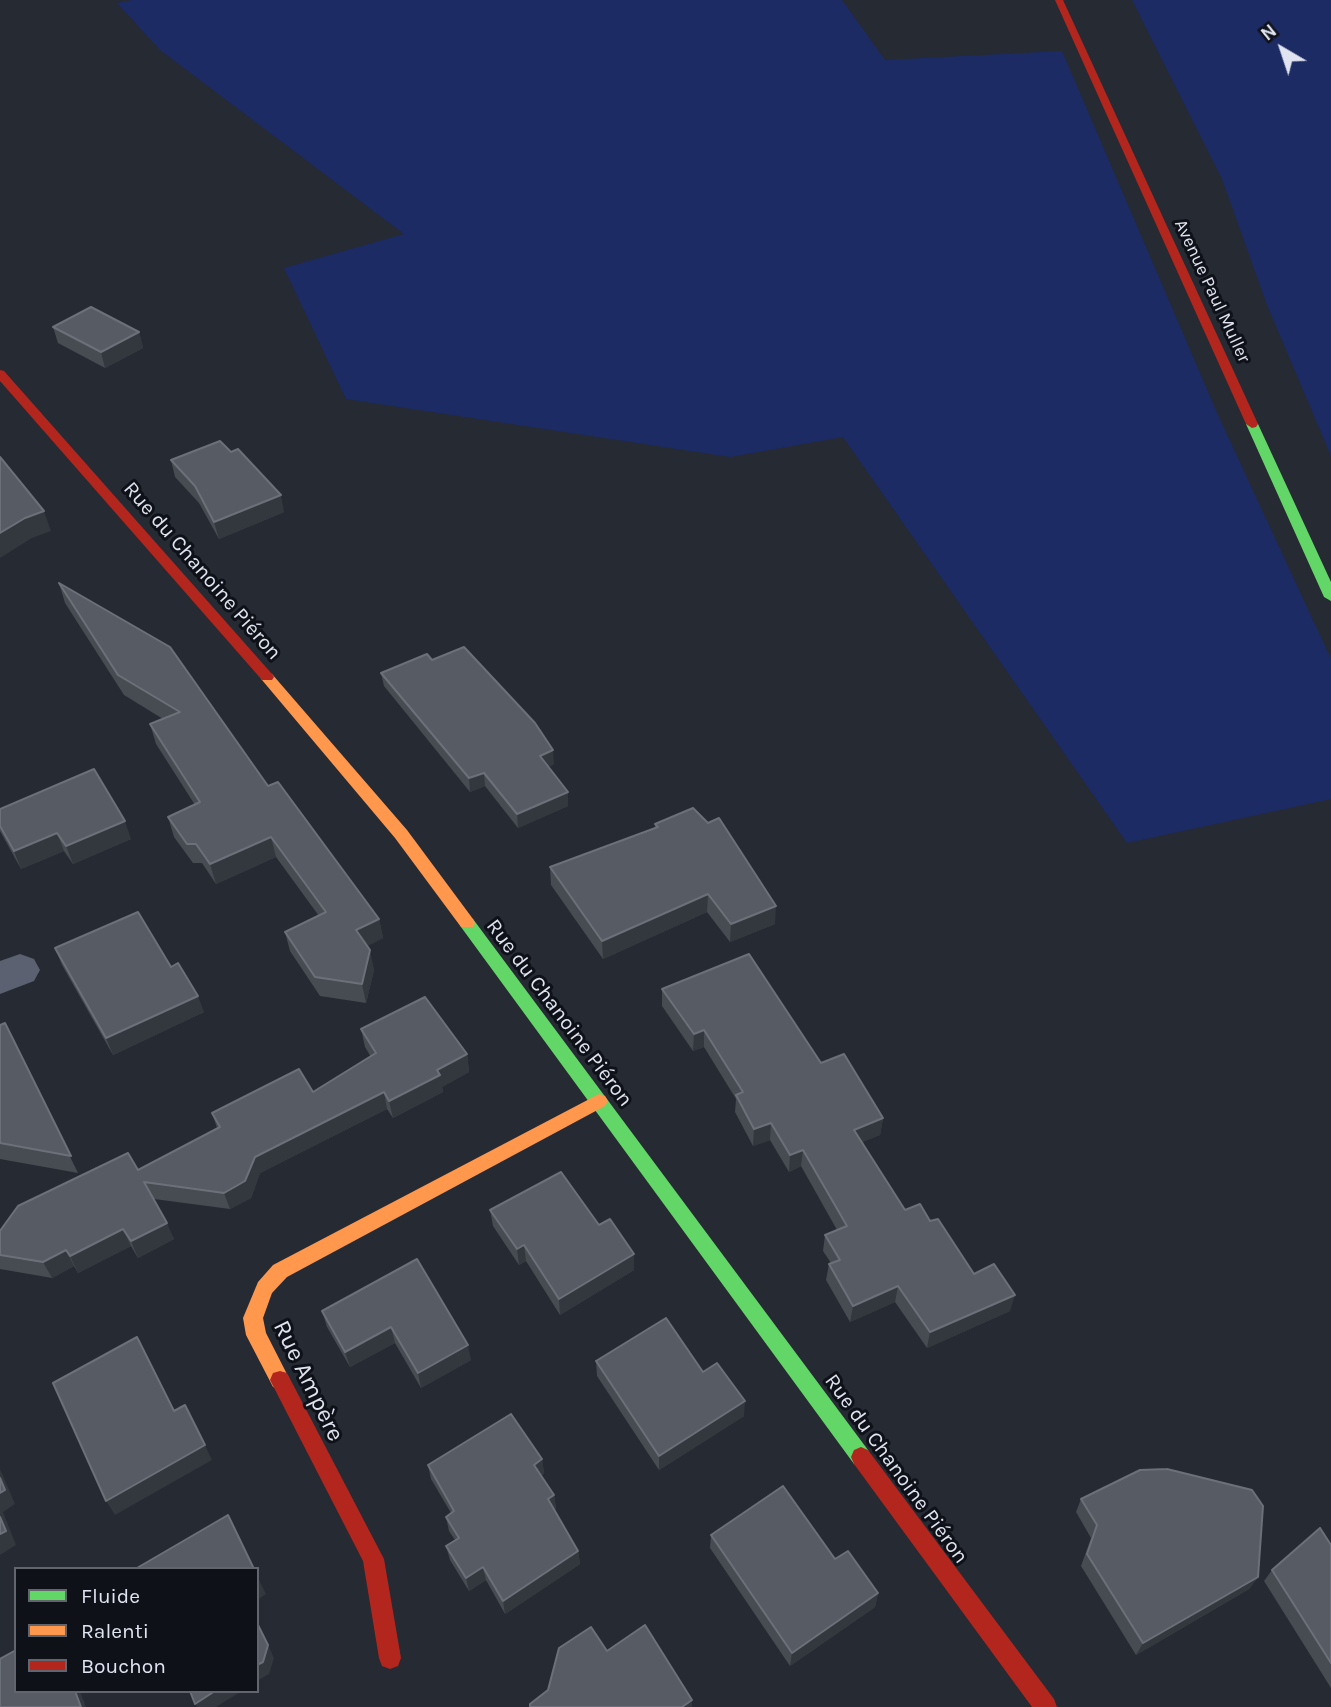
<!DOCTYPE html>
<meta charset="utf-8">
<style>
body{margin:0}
#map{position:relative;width:1331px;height:1707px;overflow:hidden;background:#262a33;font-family:Karla,sans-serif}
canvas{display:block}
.legend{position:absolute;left:14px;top:1567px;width:245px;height:126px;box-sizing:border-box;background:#0e1118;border:2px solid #62656e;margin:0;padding:9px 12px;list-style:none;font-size:21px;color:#e0e4f0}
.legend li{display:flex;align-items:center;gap:14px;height:35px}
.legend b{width:35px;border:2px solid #62656e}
.north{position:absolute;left:1247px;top:14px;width:70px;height:70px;-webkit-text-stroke:5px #0e1118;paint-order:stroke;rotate:321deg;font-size:19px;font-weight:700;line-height:28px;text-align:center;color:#e0e4f0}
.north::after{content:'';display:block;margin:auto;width:24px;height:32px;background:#e0e4f0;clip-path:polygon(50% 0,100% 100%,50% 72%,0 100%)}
</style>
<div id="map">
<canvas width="1331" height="1707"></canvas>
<ul class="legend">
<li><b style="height:9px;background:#63d668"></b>Fluide</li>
<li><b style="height:9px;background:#ff974d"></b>Ralenti</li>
<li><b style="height:9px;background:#b3261e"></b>Bouchon</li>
</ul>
<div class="north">N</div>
</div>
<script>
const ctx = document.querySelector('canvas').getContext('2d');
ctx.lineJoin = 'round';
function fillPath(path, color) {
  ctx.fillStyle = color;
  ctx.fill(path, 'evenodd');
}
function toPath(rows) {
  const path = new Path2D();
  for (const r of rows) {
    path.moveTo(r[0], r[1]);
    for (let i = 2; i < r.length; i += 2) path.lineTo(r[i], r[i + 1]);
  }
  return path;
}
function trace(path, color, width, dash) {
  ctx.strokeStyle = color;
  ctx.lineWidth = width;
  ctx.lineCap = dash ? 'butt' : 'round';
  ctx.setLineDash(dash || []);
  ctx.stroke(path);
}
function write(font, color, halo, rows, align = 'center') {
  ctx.font = font + ' Karla,sans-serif';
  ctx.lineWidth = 6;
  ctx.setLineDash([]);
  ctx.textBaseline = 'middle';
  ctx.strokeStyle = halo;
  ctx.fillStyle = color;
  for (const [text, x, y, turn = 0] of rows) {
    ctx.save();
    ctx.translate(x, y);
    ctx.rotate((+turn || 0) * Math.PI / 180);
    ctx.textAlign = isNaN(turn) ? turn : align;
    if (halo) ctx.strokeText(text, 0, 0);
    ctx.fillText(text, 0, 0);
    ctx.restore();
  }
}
fillPath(toPath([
 [132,0,842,0,885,60,1062,51,1218,415,1331,659,1331,799,1127,843,843,437,730,457,346,399,284,268,404,234,160,50,117,3],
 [1132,0,1331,0,1331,456,1267,305,1222,179]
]), '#1c2b64');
fillPath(toPath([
 [20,954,34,959,40,970,34,981,0,994,0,961,20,954]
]), '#5b6170');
fillPath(toPath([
 [1252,420,1258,424,1331,582,1331,601,1324,597,1246,424,1252,420],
 [467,917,473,919,868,1450,871,1457,868,1464,861,1467,854,1464,461,927,459,923,461,919,467,917]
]), '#63d668');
fillPath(toPath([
 [267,672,272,674,407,830,473,919,475,923,473,927,461,927,395,838,262,680,260,677,262,674,267,672],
 [599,1094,605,1096,608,1101,605,1106,287,1277,272,1293,263,1318,266,1333,290,1380,287,1387,280,1389,273,1387,246,1335,243,1318,258,1282,273,1265,599,1094]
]), '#ff974d');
fillPath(toPath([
 [1055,0,1063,0,1258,424,1256,427,1252,428,1246,424,1055,0],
 [0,370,4,371,272,674,274,677,272,680,262,680,0,381,0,370],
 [280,1371,287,1373,384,1559,401,1658,398,1666,390,1669,382,1666,379,1658,363,1561,270,1380,273,1373,280,1371],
 [861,1447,868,1450,1054,1699,1057,1707,1032,1707,854,1464,851,1457,854,1450,861,1447]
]), '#b3261e');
fillPath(toPath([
 [53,327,139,332,143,348,105,368,58,343],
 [171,460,284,512,219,539,199,503,175,477],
 [59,583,268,786,379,919,383,938,367,946,374,970,366,1003,320,996,290,951,285,932,319,916,276,857,216,884,202,863,193,863,174,837,168,817,195,805,156,744,150,724,163,719,124,695,65,603],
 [432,660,554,764,548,767,568,792,568,806,518,828,485,786,470,792,384,686,381,673],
 [0,809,131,839,73,864,64,851,21,869,0,831],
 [655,824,775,924,730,942,707,912,603,959,551,885,550,867,655,828],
 [55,948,171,967,204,1012,113,1055,62,965],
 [662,989,821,1063,883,1118,880,1135,862,1142,905,1210,930,1221,974,1274,1010,1311,927,1348,895,1302,850,1322,826,1280,829,1264,831,1263,823,1251,825,1235,837,1230,801,1166,789,1172,770,1140,753,1146,735,1112,736,1099,704,1047,693,1051,662,1006],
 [5,1023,78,1173,0,1159,0,1025],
 [361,1029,467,1054,469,1072,442,1087,443,1092,393,1118,387,1109,260,1173,251,1198,230,1209,154,1199,174,1239,138,1258,131,1246,78,1273,74,1266,52,1278,0,1269,0,1231,138,1170,217,1128,212,1113,313,1092,371,1057,365,1047],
 [490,1210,599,1225,634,1254,634,1270,560,1315,526,1261,519,1265,493,1226],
 [417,1259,471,1360,421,1388,395,1343,350,1367,327,1327,322,1311],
 [596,1361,744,1416,659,1470,597,1376],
 [542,1459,544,1473,541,1476,554,1495,556,1509,554,1510,578,1551,580,1564,505,1614,486,1580,469,1591,450,1560,446,1546,455,1540,449,1531,446,1517,451,1513,431,1479,428,1465],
 [1081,1499,1258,1577,1249,1589,1136,1655,1081,1566,1091,1538,1076,1512],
 [711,1535,835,1559,878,1593,875,1607,790,1666,710,1548],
 [1331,1545,1331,1688,1264,1581,1272,1570]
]), '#474b52');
fillPath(toPath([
 [139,332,143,348,105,368,101,352],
 [281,495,284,512,219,539,214,522],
 [44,511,51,531,32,538,0,558,0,533,25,518],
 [553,750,554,764,541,770,540,756],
 [484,773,485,786,470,792,469,778],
 [568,792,568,806,518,828,517,814],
 [125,821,131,839,73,864,66,846],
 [57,833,64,851,21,869,14,851],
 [271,837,276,857,216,884,210,864],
 [708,894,707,912,603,959,602,941],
 [776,906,775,924,730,942,731,924],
 [379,919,383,938,360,950,356,930],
 [370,950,374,970,366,1003,362,984],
 [198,996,204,1012,113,1055,106,1038],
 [704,1030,704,1047,693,1051,694,1034],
 [467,1054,469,1072,442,1087,443,1092,393,1118,389,1101,437,1070],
 [384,1092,387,1109,260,1173,251,1198,230,1209,224,1193,255,1157],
 [883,1118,880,1135,852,1146,854,1130],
 [771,1123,770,1140,753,1146,754,1129],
 [803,1150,801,1166,789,1172,790,1155],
 [167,1223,174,1239,138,1258,131,1241],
 [123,1229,131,1246,78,1273,70,1256],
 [524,1245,526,1261,519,1265,517,1249],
 [66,1250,74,1266,52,1278,43,1262],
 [634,1254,634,1270,560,1315,559,1299],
 [898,1286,895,1302,850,1322,853,1306],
 [1015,1295,1010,1311,927,1348,930,1332],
 [391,1327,395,1343,350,1367,345,1352],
 [468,1345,471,1360,421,1388,418,1373],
 [745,1401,744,1416,659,1470,659,1456],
 [205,1445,212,1460,115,1515,106,1501],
 [542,1459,544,1473,536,1480,534,1465],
 [0,1469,15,1504,3,1512,16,1545,0,1555],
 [554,1495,556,1509,549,1513,548,1499],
 [578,1551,580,1564,505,1614,503,1601],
 [483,1567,486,1580,469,1591,466,1578],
 [257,1576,266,1594,257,1600],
 [1258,1577,1249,1589,1136,1655,1143,1643],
 [878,1593,875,1607,790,1666,792,1653],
 [257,1621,274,1658,269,1674,257,1681],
 [75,1691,80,1691,86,1707,81,1707],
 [215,1691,242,1691,216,1707,198,1707,195,1704],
 [692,1700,692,1707,682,1707]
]), '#33373e');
const building = toPath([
 [91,307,139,332,101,352,53,327,91,307],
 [220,441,231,452,238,449,281,495,214,522,195,486,171,460,220,441],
 [0,457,44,511,25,518,0,533,0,457],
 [59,583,170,647,268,786,278,782,379,919,356,930,370,950,362,984,315,977,285,932,326,912,271,837,210,864,196,844,187,844,168,817,200,802,150,724,180,712,118,675,59,583],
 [464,647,535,723,553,750,540,756,568,792,517,814,484,773,469,778,381,673,427,654,432,660,464,647],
 [94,769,125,821,66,846,57,833,14,851,0,826,0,809,94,769],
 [693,808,708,823,719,818,776,906,731,924,708,894,602,941,550,867,658,827,655,824,693,808],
 [138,912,171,967,178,963,198,996,106,1038,55,948,138,912],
 [749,954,821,1063,844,1054,883,1118,854,1130,905,1210,920,1204,930,1221,938,1219,974,1274,994,1264,1015,1295,930,1332,898,1286,853,1306,829,1264,840,1260,825,1235,847,1226,803,1150,790,1155,771,1123,754,1129,736,1095,743,1092,704,1030,694,1034,662,989,749,954],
 [425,997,467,1054,437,1070,440,1075,389,1101,384,1092,255,1157,245,1181,224,1193,144,1182,167,1223,131,1241,123,1229,70,1256,66,1250,43,1262,0,1255,0,1231,18,1206,128,1153,138,1170,220,1127,212,1113,299,1069,313,1092,376,1053,361,1029,425,997],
 [5,1023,71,1156,0,1143,0,1025,5,1023],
 [561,1172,599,1225,610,1219,634,1254,559,1299,524,1245,517,1249,490,1210,561,1172],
 [417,1259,468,1345,418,1373,391,1327,345,1352,322,1311,417,1259],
 [666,1318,703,1372,717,1363,745,1401,659,1456,596,1361,666,1318],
 [137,1337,174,1411,185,1405,205,1445,106,1501,53,1383,137,1337],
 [511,1414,542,1459,534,1465,554,1495,548,1499,578,1551,503,1601,483,1567,466,1578,446,1546,459,1538,446,1517,454,1511,428,1465,511,1414],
 [1167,1469,1252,1490,1263,1506,1258,1577,1143,1643,1087,1554,1097,1525,1081,1499,1140,1470,1167,1469],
 [0,1478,5,1490,0,1493,0,1478],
 [783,1486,835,1559,848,1551,878,1593,792,1653,711,1535,783,1486],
 [228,1515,254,1569,137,1569,137,1568,228,1515],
 [0,1517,6,1531,0,1534,0,1517],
 [1320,1528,1331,1545,1331,1663,1272,1570,1320,1528],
 [257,1623,268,1645,263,1662,257,1665,257,1623],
 [645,1625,692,1700,682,1707,530,1707,530,1704,548,1690,559,1648,591,1627,607,1651,645,1625],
 [16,1650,16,1691,75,1691,81,1707,0,1707,0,1659,16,1650],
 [190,1691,215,1691,195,1704,190,1691]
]);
fillPath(building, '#575b63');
trace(building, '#6c7079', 2);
write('18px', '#e0e4f0', '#0e1118', [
 ["Avenue Paul Muller",1212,291,65]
]);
write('21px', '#e0e4f0', '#0e1118', [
 ["Rue du Chanoine Piéron",202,571,49],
 ["Rue du Chanoine Piéron",559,1013,53],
 ["Rue du Chanoine Piéron",896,1469,54]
]);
write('24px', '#e0e4f0', '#0e1118', [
 ["Rue Ampère",308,1381,64]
]);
</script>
